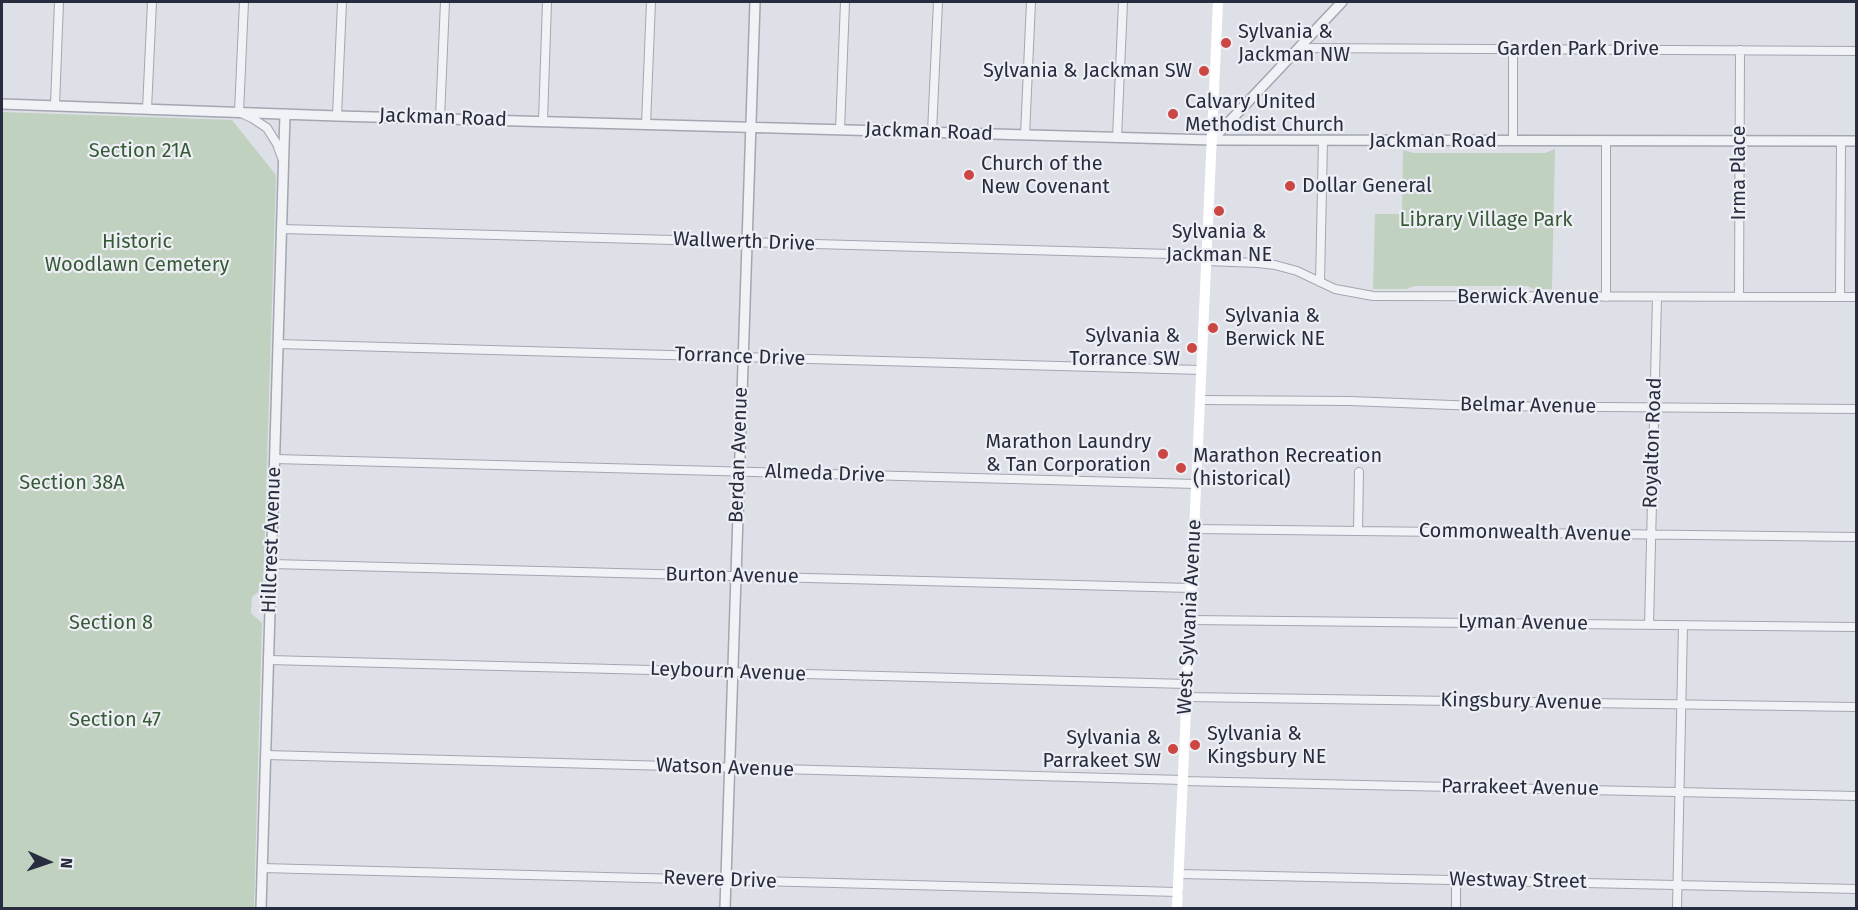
<!DOCTYPE html>
<style>
body{margin:0}
#map{position:relative;width:1858px;height:910px;overflow:hidden;background:#dee0e7;font-family:"Fira Sans",sans-serif}
canvas{display:block}
.frame{position:absolute;inset:0;border:3px solid #272c3e;pointer-events:none}
.north{position:absolute;left:18px;top:832px;width:60px;height:60px;-webkit-text-stroke:4px #edeff5;paint-order:stroke;rotate:93deg;font-size:16px;font-weight:700;line-height:24px;text-align:center;color:#272c3e}
.north::after{content:'';display:block;margin:auto;width:21px;height:27px;background:#272c3e;clip-path:polygon(50% 0,100% 100%,50% 72%,0 100%)}
</style>
<div id="map">
<canvas width="1858" height="910"></canvas>
<div class="frame"></div>
<div class="north">N</div>
</div>
<script>
const ctx = document.querySelector('canvas').getContext('2d');
ctx.lineJoin = 'round';
function fillPath(path, color) {
  ctx.fillStyle = color;
  ctx.fill(path, 'evenodd');
}
function toPath(rows) {
  const path = new Path2D();
  for (const r of rows) {
    path.moveTo(r[0], r[1]);
    for (let i = 2; i < r.length; i += 2) path.lineTo(r[i], r[i + 1]);
  }
  return path;
}
function trace(path, color, width, dash) {
  ctx.strokeStyle = color;
  ctx.lineWidth = width;
  ctx.lineCap = dash ? 'butt' : 'round';
  ctx.setLineDash(dash || []);
  ctx.stroke(path);
}
function write(font, color, halo, rows, align = 'center') {
  ctx.font = font + ' "Fira Sans",sans-serif';
  ctx.lineWidth = 4.5;
  ctx.setLineDash([]);
  ctx.textBaseline = 'middle';
  ctx.strokeStyle = halo;
  ctx.fillStyle = color;
  for (const [text, x, y, turn = 0] of rows) {
    ctx.save();
    ctx.translate(x, y);
    ctx.rotate((+turn || 0) * Math.PI / 180);
    ctx.textAlign = isNaN(turn) ? turn : align;
    if (halo) ctx.strokeText(text, 0, 0);
    ctx.fillText(text, 0, 0);
    ctx.restore();
  }
}
fillPath(toPath([
 [2,112,232,120,276,175,263,588,252,597,251,613,262,623,254,908,2,908],
 [1555,149,1552,289,1533,289,1528,286,1415,286,1406,289,1373,289,1375,214,1402,214,1403,150,1414,153,1545,153]
]), '#c1d1bf');
const minor = toPath([
 [244,2,239,112,252,118,267,128,277,144,282,158],
 [1299,48,1856,51],
 [55,105,59,2],
 [147,109,152,2],
 [337,116,342,2],
 [440,118,445,2],
 [543,121,547,2],
 [646,124,651,2],
 [840,130,845,2],
 [932,132,938,2],
 [1025,135,1031,2],
 [1117,138,1123,2],
 [1513,141,1513,49],
 [1606,141,1606,297],
 [282,229,1206,255],
 [1206,261,1258,263,1275,265,1297,271,1335,289,1373,296,1856,297],
 [1320,282,1323,141],
 [1739,297,1740,50],
 [1840,297,1841,141],
 [278,344,1201,370],
 [1200,400,1350,401,1477,406,1856,409],
 [275,459,1196,484],
 [1194,529,1856,537],
 [1358,531,1359,472],
 [272,564,1191,588],
 [1190,620,1856,627],
 [1649,625,1657,297],
 [269,660,1187,684],
 [1186,697,1856,707],
 [266,755,1183,780],
 [1183,781,1856,796],
 [262,868,1178,892],
 [1179,874,1856,889],
 [1456,908,1456,880],
 [1677,908,1683,625]
]);
const tertiary = toPath([
 [2,104,337,116,1212,140,1856,141],
 [1212,140,1342,2],
 [261,908,285,114],
 [725,908,755,2]
]);
trace(minor, '#a3a6b1', 10);
trace(tertiary, '#a3a6b1', 12);
trace(minor, '#f1f2f6', 8);
trace(tertiary, '#f1f2f6', 9);
trace(toPath([
 [1177,908,1218,2]
]), '#fff', 10);
for (const [x, y, r, color] of [
 [1226,43,6,"#cc4643"],
 [1204,71,6,"#cc4643"],
 [1173,114,6,"#cc4643"],
 [969,175,6,"#cc4643"],
 [1290,186,6,"#cc4643"],
 [1219,211,6,"#cc4643"],
 [1213,328,6,"#cc4643"],
 [1192,348,6,"#cc4643"],
 [1163,454,6,"#cc4643"],
 [1181,468,6,"#cc4643"],
 [1195,745,6,"#cc4643"],
 [1173,749,6,"#cc4643"]
]) {
  const dot = new Path2D();
  dot.arc(x, y, r, 0, 2 * Math.PI);
  ctx.fillStyle = color;
  ctx.fill(dot);
  trace(dot, '#edeff5', 2);
}
write('20px', '#272c3e', '#edeff5', [
 ["Sylvania &",1238,32],
 ["Jackman NW",1238,55],
 ["Sylvania & Jackman SW",1192,71,"right"],
 ["Calvary United",1185,102],
 ["Methodist Church",1185,125],
 ["Church of the",981,164],
 ["New Covenant",981,187],
 ["Dollar General",1302,186],
 ["Sylvania &",1219,232,"center"],
 ["Jackman NE",1219,255,"center"],
 ["Sylvania &",1225,316],
 ["Berwick NE",1225,339],
 ["Sylvania &",1180,336,"right"],
 ["Torrance SW",1180,359,"right"],
 ["Marathon Laundry",1151,442,"right"],
 ["& Tan Corporation",1151,465,"right"],
 ["Marathon Recreation",1193,456],
 ["(historical)",1193,479],
 ["Sylvania &",1207,734],
 ["Kingsbury NE",1207,757],
 ["Sylvania &",1161,738,"right"],
 ["Parrakeet SW",1161,761,"right"]
], 'left');
write('20px', '#272c3e', '#edeff5', [
 ["Garden Park Drive",1578,49],
 ["Jackman Road",443,118,2],
 ["Jackman Road",929,132,2],
 ["Jackman Road",1433,141],
 ["Irma Place",1739,173,-90],
 ["Wallwerth Drive",744,242,2],
 ["Berwick Avenue",1528,297],
 ["Torrance Drive",740,357,2],
 ["Belmar Avenue",1528,406,1],
 ["Royalton Road",1653,443,-88],
 ["Berdan Avenue",739,455,-88],
 ["Almeda Drive",825,474,2],
 ["Commonwealth Avenue",1525,533,1],
 ["Hillcrest Avenue",272,540,-88],
 ["Burton Avenue",732,576,1],
 ["West Sylvania Avenue",1190,617,-87],
 ["Lyman Avenue",1523,623,1],
 ["Leybourn Avenue",728,672,2],
 ["Kingsbury Avenue",1521,702,1],
 ["Watson Avenue",725,768,2],
 ["Parrakeet Avenue",1520,788,1],
 ["Revere Drive",720,880,2],
 ["Westway Street",1518,881,1]
]);
write('20px', '#365a35', '#edeff5', [
 ["Section 21A",140,151],
 ["Library Village Park",1486,220],
 ["Historic",137,242],
 ["Woodlawn Cemetery",137,265],
 ["Section 38A",72,483],
 ["Section 8",111,623],
 ["Section 47",115,720]
]);
</script>
